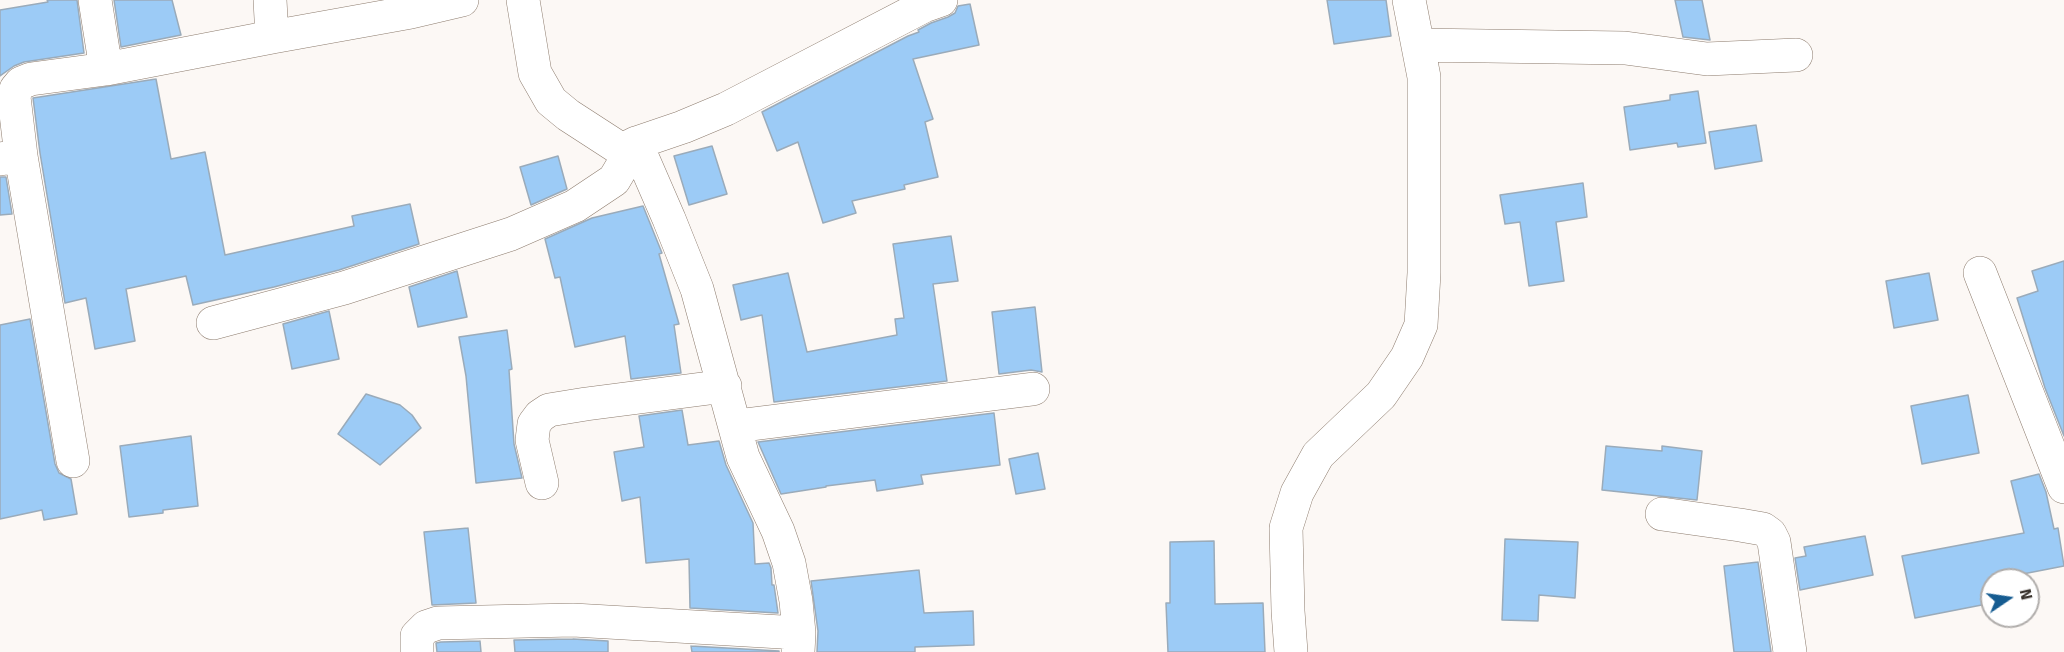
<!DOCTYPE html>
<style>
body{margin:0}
#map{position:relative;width:2064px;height:652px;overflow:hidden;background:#fcf8f5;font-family:"Fira Sans",sans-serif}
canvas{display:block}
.north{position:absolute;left:1980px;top:568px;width:60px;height:60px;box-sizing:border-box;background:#fff;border:2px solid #b0adab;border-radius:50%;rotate:77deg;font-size:16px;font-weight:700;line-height:24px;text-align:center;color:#39322c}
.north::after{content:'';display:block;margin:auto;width:21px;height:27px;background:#165c91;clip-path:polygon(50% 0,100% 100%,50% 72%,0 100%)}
</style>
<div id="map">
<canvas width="2064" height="652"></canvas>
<div class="north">N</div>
</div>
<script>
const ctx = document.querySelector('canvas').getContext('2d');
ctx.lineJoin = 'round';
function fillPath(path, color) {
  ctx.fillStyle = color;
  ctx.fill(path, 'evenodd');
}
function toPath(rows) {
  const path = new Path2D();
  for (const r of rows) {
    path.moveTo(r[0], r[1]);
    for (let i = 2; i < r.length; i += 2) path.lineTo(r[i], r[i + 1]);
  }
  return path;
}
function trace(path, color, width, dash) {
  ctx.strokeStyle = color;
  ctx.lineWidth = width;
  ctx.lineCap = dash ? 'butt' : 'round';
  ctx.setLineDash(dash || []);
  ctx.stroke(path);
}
const building = toPath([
 [47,0,77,0,84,53,24,62,14,66,0,76,0,10,48,2,47,0],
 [114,0,172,0,181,35,121,47,114,0],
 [1327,0,1386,0,1391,36,1334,44,1327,0],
 [1675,0,1702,0,1710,40,1683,37,1675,0],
 [970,4,979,45,913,59,933,119,925,122,938,177,904,185,905,189,852,201,856,213,823,223,798,142,777,151,762,112,908,36,919,32,918,30,931,23,948,17,955,13,958,6,970,4],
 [156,79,171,159,205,152,225,255,354,226,352,216,410,204,419,244,339,270,274,287,193,305,186,276,126,289,135,341,95,349,86,298,65,303,40,153,33,98,156,79],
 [1698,91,1706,143,1678,147,1677,143,1630,150,1624,107,1670,100,1670,95,1698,91],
 [1756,125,1762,161,1715,169,1709,132,1756,125],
 [712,146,727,194,689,205,674,156,712,146],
 [558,156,567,189,531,205,520,167,558,156],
 [0,177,6,177,12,214,0,215,0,177],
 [1583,183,1587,217,1556,222,1564,281,1529,286,1520,222,1505,224,1500,195,1583,183],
 [643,206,662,253,659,254,679,324,674,325,681,373,631,379,625,336,575,347,560,277,555,278,545,239,592,218,643,206],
 [951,236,958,281,933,284,947,381,774,402,762,315,741,320,733,285,788,273,807,352,897,335,895,319,904,318,893,244,951,236],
 [2064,261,2064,436,2045,388,2017,298,2038,291,2032,271,2064,261],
 [457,271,467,317,418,327,409,287,457,271],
 [1929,273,1938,320,1894,328,1886,281,1929,273],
 [1035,307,1042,372,1031,370,999,374,992,312,1035,307],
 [329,311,339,359,292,369,283,324,329,311],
 [30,319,55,464,59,473,71,479,77,514,44,520,42,510,0,519,0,325,30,319],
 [507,330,512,369,509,370,514,444,522,478,476,483,466,376,459,337,507,330],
 [366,394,400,405,412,415,421,428,380,465,338,434,366,394],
 [1968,395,1979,453,1922,464,1911,406,1968,395],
 [682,410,688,445,719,441,726,465,753,523,755,564,769,563,771,568,772,585,774,585,778,613,690,608,689,559,646,563,640,497,622,501,614,452,644,447,639,416,682,410],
 [994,413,1000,465,921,475,923,484,877,491,875,480,826,486,826,487,781,494,758,442,994,413],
 [191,436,198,506,163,510,163,513,129,517,120,446,191,436],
 [1606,446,1662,451,1662,446,1702,451,1697,500,1602,490,1606,446],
 [1038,453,1045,489,1016,494,1009,459,1038,453],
 [2039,474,2046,492,2054,529,2058,528,2064,566,1992,580,1992,603,1915,618,1902,556,2024,533,2011,481,2039,474],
 [468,528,476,603,432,605,424,532,468,528],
 [1865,536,1873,575,1800,590,1795,558,1806,556,1804,547,1865,536],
 [1505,539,1578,542,1575,598,1539,595,1538,621,1502,620,1505,539],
 [1214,541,1215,604,1263,603,1265,652,1168,652,1166,603,1170,603,1170,542,1214,541],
 [1758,562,1771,652,1734,652,1724,566,1758,562],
 [919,570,924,613,973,611,974,645,915,647,915,652,817,652,818,631,811,581,919,570],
 [573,639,608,641,608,652,515,652,514,640,573,639],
 [480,641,481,652,437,652,436,643,441,642,480,641],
 [691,646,779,651,779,652,692,652,691,646]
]);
fillPath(building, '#9ccbf6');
trace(building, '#9aabba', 1.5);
const minor = toPath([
 [95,0,106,69],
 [270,0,272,37,411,12,462,0],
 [523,0,535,73,551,101,568,115,622,150,636,143,669,219,697,289,743,457,778,531,789,563,796,601,799,633,798,652],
 [1418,45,1625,48,1707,59,1796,55],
 [21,156,14,97,16,89,21,83,31,79,106,69,272,37],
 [0,159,21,156,73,461],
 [1980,273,2064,487],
 [213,323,344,288,511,234,575,206,614,180,636,143,683,127,726,109,924,6,941,0],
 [736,426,1033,389],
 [542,483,532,440,534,424,540,416,549,410,586,404,725,386],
 [1662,514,1740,525,1763,529,1770,534,1774,542,1790,652],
 [417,652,417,636,426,627,438,623,573,620,799,633],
 [1291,652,1288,611,1286,528,1297,493,1318,455,1381,395,1407,357,1421,325,1424,273,1424,77,1409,0]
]);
trace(minor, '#8d7c6e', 34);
trace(minor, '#fff', 33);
</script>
